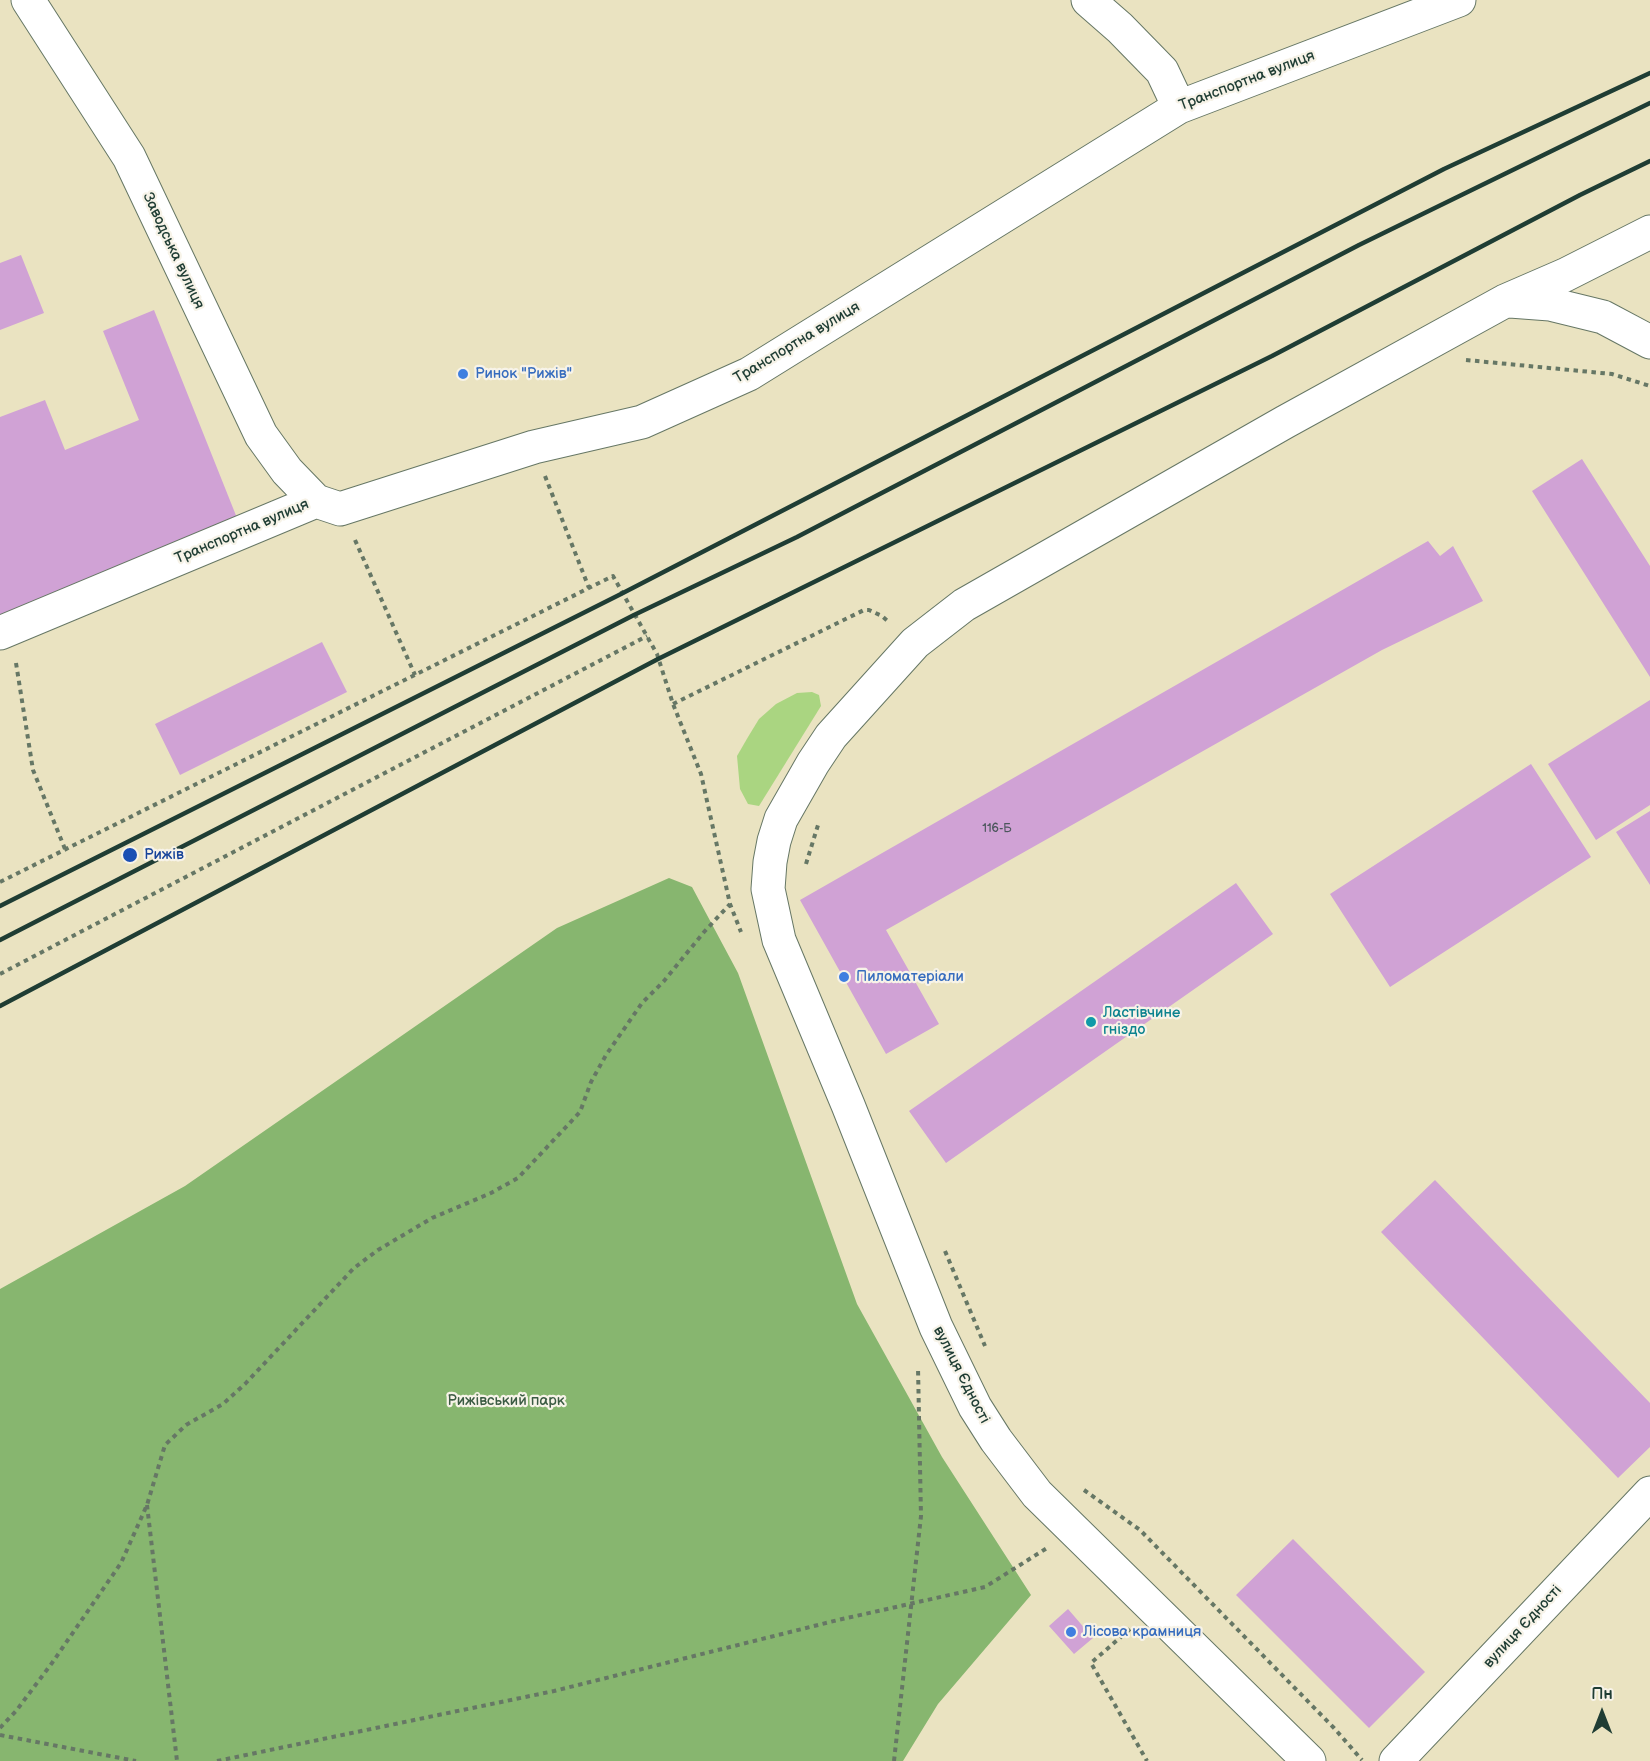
<!DOCTYPE html>
<meta charset="utf-8">
<style>
body{margin:0}
#map{position:relative;width:1650px;height:1761px;overflow:hidden;background:#eae3c1;font-family:"Balsamiq Sans",sans-serif}
canvas{display:block}
.north{position:absolute;left:1572px;top:1683px;width:60px;height:60px;-webkit-text-stroke:4px #f7f3e8;paint-order:stroke;rotate:0deg;font-size:16px;font-weight:700;line-height:24px;text-align:center;color:#1f3d34}
.north::after{content:'';display:block;margin:auto;width:21px;height:27px;background:#1f3d34;clip-path:polygon(50% 0,100% 100%,50% 72%,0 100%)}
</style>
<div id="map">
<canvas width="1650" height="1761"></canvas>
<div class="north">Пн</div>
</div>
<script>
const ctx = document.querySelector('canvas').getContext('2d');
ctx.lineJoin = 'round';
function fillPath(path, color) {
  ctx.fillStyle = color;
  ctx.fill(path, 'evenodd');
}
function toPath(rows) {
  const path = new Path2D();
  for (const r of rows) {
    path.moveTo(r[0], r[1]);
    for (let i = 2; i < r.length; i += 2) path.lineTo(r[i], r[i + 1]);
  }
  return path;
}
function trace(path, color, width, dash) {
  ctx.strokeStyle = color;
  ctx.lineWidth = width;
  ctx.lineCap = dash ? 'butt' : 'round';
  ctx.setLineDash(dash || []);
  ctx.stroke(path);
}
function write(font, color, halo, rows, align = 'center') {
  ctx.font = font + ' "Balsamiq Sans",sans-serif';
  ctx.lineWidth = 4.5;
  ctx.setLineDash([]);
  ctx.textBaseline = 'middle';
  ctx.strokeStyle = halo;
  ctx.fillStyle = color;
  for (const [text, x, y, turn = 0] of rows) {
    ctx.save();
    ctx.translate(x, y);
    ctx.rotate((+turn || 0) * Math.PI / 180);
    ctx.textAlign = isNaN(turn) ? turn : align;
    if (halo) ctx.strokeText(text, 0, 0);
    ctx.fillText(text, 0, 0);
    ctx.restore();
  }
}
fillPath(toPath([
 [812,692,819,695,821,706,759,806,748,804,740,789,737,756,748,737,759,719,776,704,797,693]
]), '#aad581');
fillPath(toPath([
 [669,878,692,887,738,973,857,1304,942,1457,1031,1595,938,1704,903,1761,0,1761,0,1289,185,1186,557,928]
]), '#87b66f');
fillPath(toPath([
 [21,255,44,313,0,330,0,263],
 [154,310,239,523,0,618,0,417,45,400,65,450,139,420,103,331],
 [1582,459,1650,566,1650,677,1532,491],
 [1428,541,1440,556,1453,546,1483,601,1382,650,886,930,939,1024,886,1054,800,900],
 [322,642,347,692,180,775,155,724],
 [1650,700,1650,805,1596,840,1548,764],
 [1531,764,1591,857,1390,987,1330,894],
 [1650,811,1650,885,1616,832],
 [1236,883,1273,934,946,1163,909,1111],
 [1435,1180,1650,1403,1650,1447,1618,1478,1381,1232],
 [1293,1539,1425,1672,1369,1728,1236,1595],
 [1068,1609,1093,1638,1074,1654,1049,1626]
]), '#d0a2d5');
const street = toPath([
 [28,0,129,157,261,435,287,471,316,501],
 [1088,0,1120,28,1162,71,1179,107],
 [1510,301,1550,304,1603,317,1650,342],
 [0,633,316,501,340,509,534,447,642,422,749,374,1179,107,1459,0],
 [1309,1761,1037,1494,996,1440,975,1407,936,1327,848,1105,779,940,768,889,770,862,774,841,781,819,813,763,831,736,915,643,964,605,1285,422,1505,301,1565,275,1650,232],
 [1396,1761,1650,1493]
]);
trace(street, '#667765', 35);
trace(toPath([
 [1466,360,1612,374,1650,386],
 [545,476,589,588],
 [355,540,415,675],
 [16,663,33,770,65,849],
 [673,704,864,610,869,610,882,616,890,623],
 [806,864,818,825],
 [0,882,613,576,657,654,673,704,701,774,730,904,741,932],
 [0,974,647,636],
 [945,1251,985,1346],
 [1084,1490,1140,1530,1334,1728,1362,1760],
 [147,1505,177,1761],
 [1130,1629,1091,1663,1147,1761],
 [0,1728,16,1711,52,1663,121,1563,147,1505,165,1445,186,1425,223,1404,245,1384,354,1268,378,1250,432,1218,491,1193,518,1178,580,1112,591,1082,606,1055,642,1003,664,981,704,932,730,904],
 [0,1735,136,1761],
 [217,1761,554,1691,838,1620,985,1587,1047,1548],
 [894,1761,921,1516,918,1367]
]), '#667765', 4, [4.5, 4.5]);
trace(street, '#fff', 33);
trace(toPath([
 [0,906,621,594,1444,169,1650,73],
 [0,940,634,615,797,537,1359,245,1650,103],
 [0,1006,658,659,1272,356,1580,195,1650,161]
]), '#1f3d34', 4.5);
for (const [x, y, r, color] of [
 [463,374,6,"#3f7fe0"],
 [130,855,8,"#1a4fb4"],
 [844,977,6,"#3f7fe0"],
 [1091,1022,6,"#0f9aa8"],
 [1071,1632,6,"#3f7fe0"]
]) {
  const dot = new Path2D();
  dot.arc(x, y, r, 0, 2 * Math.PI);
  ctx.fillStyle = color;
  ctx.fill(dot);
  trace(dot, '#f7f3e8', 2);
}
write('12px', '#4b565c', null, [
 ["116-Б",997,829]
]);
write('15px', '#1f3d34', '#f7f3e8', [
 ["Транспортна вулиця",1247,81,-21],
 ["Заводська вулиця",173,251,65],
 ["Транспортна вулиця",797,343,-31],
 ["Транспортна вулиця",242,532,-23],
 ["вулиця Єдності",961,1375,63],
 ["вулиця Єдності",1523,1627,-47]
]);
write('15px', '#366cbe', '#f7f3e8', [
 ["Ринок \"Рижів\"",475,374],
 ["Пиломатеріали",856,977],
 ["Лісова крамниця",1083,1632]
], 'left');
write('15px', '#164399', '#f7f3e8', [
 ["Рижів",144,855]
], 'left');
write('15px', '#0d838f', '#f7f3e8', [
 ["Ластівчине",1103,1013],
 ["гніздо",1103,1030]
], 'left');
write('15px', '#3b5b43', '#f7f3e8', [
 ["Рижівський парк",506,1401]
]);
</script>
